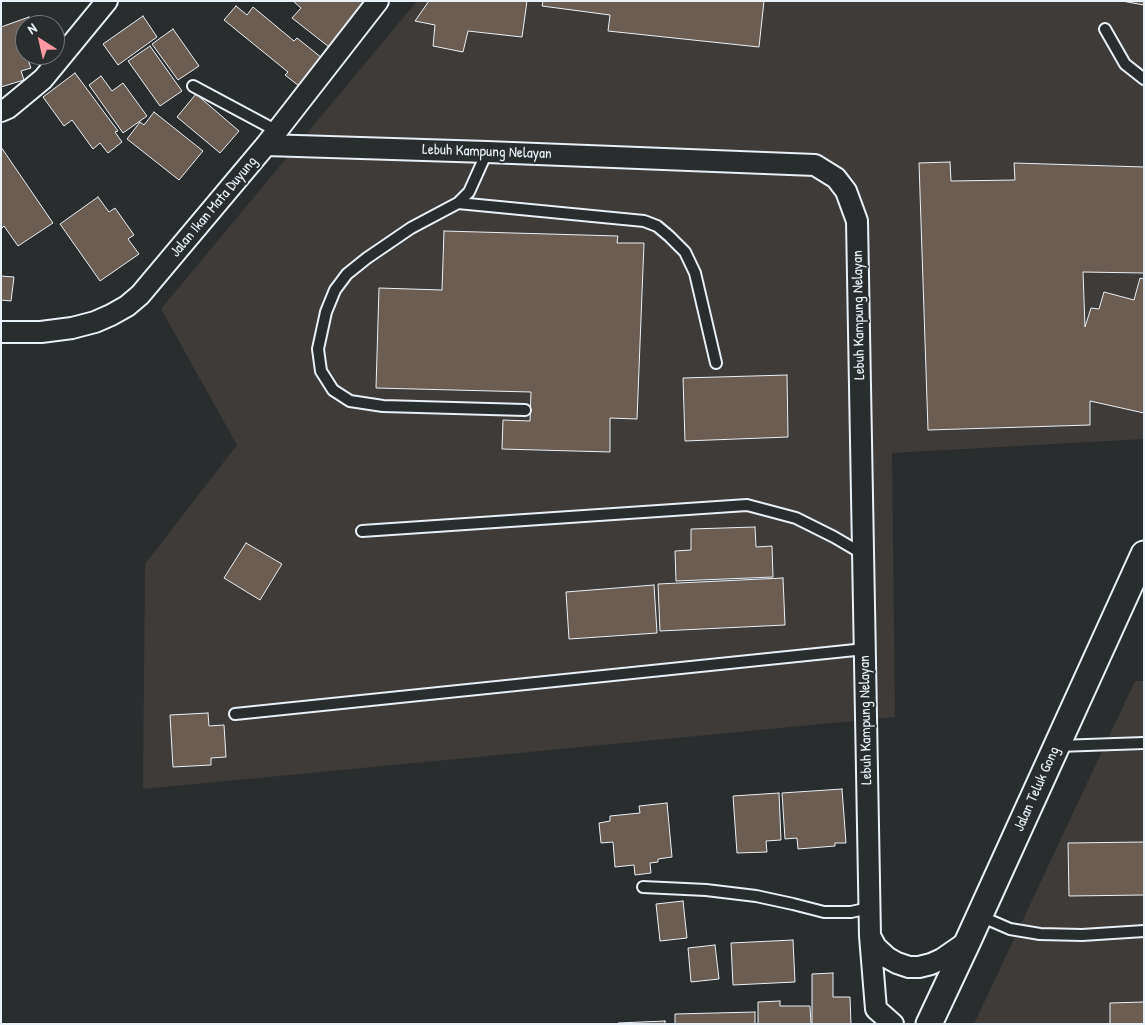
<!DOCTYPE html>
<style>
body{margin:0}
#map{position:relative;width:1145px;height:1025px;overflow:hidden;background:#2a2d2e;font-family:"Patrick Hand",sans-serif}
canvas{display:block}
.frame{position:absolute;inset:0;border:2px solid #e8f1f8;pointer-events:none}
.north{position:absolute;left:15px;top:15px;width:50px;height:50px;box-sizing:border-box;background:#2a2d2e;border:1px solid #767b7f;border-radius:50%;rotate:325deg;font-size:14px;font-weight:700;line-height:20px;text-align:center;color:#e8f1f8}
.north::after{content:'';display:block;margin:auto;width:18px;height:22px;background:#ff9aa2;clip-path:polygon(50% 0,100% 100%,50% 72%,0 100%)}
</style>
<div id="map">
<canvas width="1145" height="1025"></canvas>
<div class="frame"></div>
<div class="north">N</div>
</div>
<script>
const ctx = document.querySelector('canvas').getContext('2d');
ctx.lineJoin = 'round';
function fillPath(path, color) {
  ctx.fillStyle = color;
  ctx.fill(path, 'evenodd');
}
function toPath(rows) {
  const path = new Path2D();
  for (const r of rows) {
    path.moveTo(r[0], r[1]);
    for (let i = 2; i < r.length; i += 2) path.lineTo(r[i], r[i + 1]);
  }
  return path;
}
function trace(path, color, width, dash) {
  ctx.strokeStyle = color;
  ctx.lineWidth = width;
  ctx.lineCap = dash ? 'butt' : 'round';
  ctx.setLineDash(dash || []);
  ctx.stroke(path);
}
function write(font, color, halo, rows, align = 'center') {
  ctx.font = font + ' "Patrick Hand",sans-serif';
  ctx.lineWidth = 4;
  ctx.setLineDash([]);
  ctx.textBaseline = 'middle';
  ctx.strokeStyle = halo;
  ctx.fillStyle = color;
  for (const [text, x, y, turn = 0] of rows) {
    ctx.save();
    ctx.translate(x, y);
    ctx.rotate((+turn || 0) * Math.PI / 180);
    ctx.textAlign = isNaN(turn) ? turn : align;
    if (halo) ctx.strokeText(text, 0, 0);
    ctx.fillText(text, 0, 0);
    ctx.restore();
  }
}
fillPath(toPath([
 [417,1,1144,1,1144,439,892,453,895,717,143,789,145,564,237,445,161,309],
 [1135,681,1144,681,1144,1024,974,1024]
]), '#3e3b39');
const building = toPath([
 [293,1,365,1,366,2,329,47,292,18,301,8,293,1],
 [429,1,527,1,522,37,468,31,463,52,433,46,435,25,415,21,429,1],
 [543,1,764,1,759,47,608,31,610,15,542,6,543,1],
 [1122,1,1144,1,1144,5,1122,1],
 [236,6,247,15,253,7,294,41,297,38,322,58,299,86,285,75,288,72,224,20,236,6],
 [143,16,157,37,118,65,103,44,143,16],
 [29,17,31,21,39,18,41,25,25,25,25,55,34,55,27,57,31,68,21,71,24,80,1,87,1,27,29,17],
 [173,29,199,66,178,80,152,44,173,29],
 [150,46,182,91,160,106,128,61,150,46],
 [75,73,118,131,115,132,122,142,108,153,100,143,93,149,72,120,64,126,43,97,75,73],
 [101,76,112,91,123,83,147,116,123,133,89,85,101,76],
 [196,94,239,131,220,153,177,117,196,94],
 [154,112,203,151,179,180,127,139,140,122,144,125,154,112],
 [1,147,53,223,18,246,4,226,1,229,1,147],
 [950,162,951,181,1015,180,1014,163,1144,167,1144,273,1083,272,1085,327,1091,308,1099,309,1104,292,1134,300,1140,278,1144,279,1144,413,1090,401,1090,425,928,430,919,163,950,162],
 [98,197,109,212,115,208,134,235,128,239,139,254,100,281,60,224,98,197],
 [444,231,618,236,617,243,644,243,637,419,610,418,610,452,502,449,503,420,530,421,531,392,376,388,379,288,442,290,444,231],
 [1,276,14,277,11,301,1,300,1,276],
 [787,375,788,437,685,441,683,378,787,375],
 [755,527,756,547,772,546,773,577,676,581,675,551,691,550,691,529,755,527],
 [246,543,282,564,260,600,224,578,246,543],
 [783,578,785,625,660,631,658,584,783,578],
 [654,585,657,633,569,639,566,592,654,585],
 [208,713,209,726,224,725,226,757,211,758,211,765,173,767,170,715,208,713],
 [842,789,846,843,835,843,835,846,798,849,797,838,785,839,782,793,842,789],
 [779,793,781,840,766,841,767,852,737,853,733,796,779,793],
 [667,803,672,857,658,859,658,862,650,863,651,873,635,875,634,865,615,867,613,842,601,843,599,823,610,821,610,816,640,813,639,806,667,803],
 [1144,842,1144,895,1069,896,1068,843,1144,842],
 [683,901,687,938,660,941,656,904,683,901],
 [793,940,795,982,733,985,731,943,793,940],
 [715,945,719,979,691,982,688,948,715,945],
 [833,973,833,997,850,997,851,1024,812,1024,812,974,833,973],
 [780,1001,780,1006,810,1006,811,1024,758,1024,758,1002,780,1001],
 [1144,1002,1144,1024,1110,1024,1110,1003,1144,1002],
 [755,1012,755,1024,675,1024,675,1014,755,1012],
 [665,1021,665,1024,618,1024,618,1023,665,1021]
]);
fillPath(building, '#6c5d53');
trace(building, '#e8f1f8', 1);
const service = toPath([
 [1105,29,1125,64,1144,79],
 [193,86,277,131],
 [487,152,469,192,458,203,411,228,367,258,347,274,335,290,326,312,318,349,321,371,333,390,350,401,383,406,525,410],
 [458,203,644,221,657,226,669,236,685,252,695,273,716,363],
 [362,531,747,505,796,518,834,537,863,554],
 [235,714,865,649],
 [1058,746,1144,743],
 [643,887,706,890,756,896,793,904,824,912,851,912,869,908],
 [980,916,1010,929,1040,934,1082,935,1144,931]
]);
const minor = toPath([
 [1,111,8,108,43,79,107,1],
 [266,145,487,152,815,165,836,178,846,191,857,221,870,936,876,1009,893,1024],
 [1,332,41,332,72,328,95,322,111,315,127,306,140,295,266,145,378,1],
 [870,936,876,947,888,958,897,963,909,967,919,967,931,964,942,959,968,941]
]);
const tertiary = toPath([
 [929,1024,968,941,1144,554]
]);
trace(service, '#e8f1f8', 14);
trace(minor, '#e8f1f8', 24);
trace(tertiary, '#e8f1f8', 29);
trace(service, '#2a2d2e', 10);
trace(minor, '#2a2d2e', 20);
trace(tertiary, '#2a2d2e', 25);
write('15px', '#e8f1f8', '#2a2d2e', [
 ["Lebuh Kampung Nelayan",487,152,2],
 ["Jalan Ikan Mata Duyung",214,207,-50],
 ["Lebuh Kampung Nelayan",859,315,-91],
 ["Lebuh Kampung Nelayan",866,720,-91],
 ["Jalan Teluk Gong",1037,789,-66]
]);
</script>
